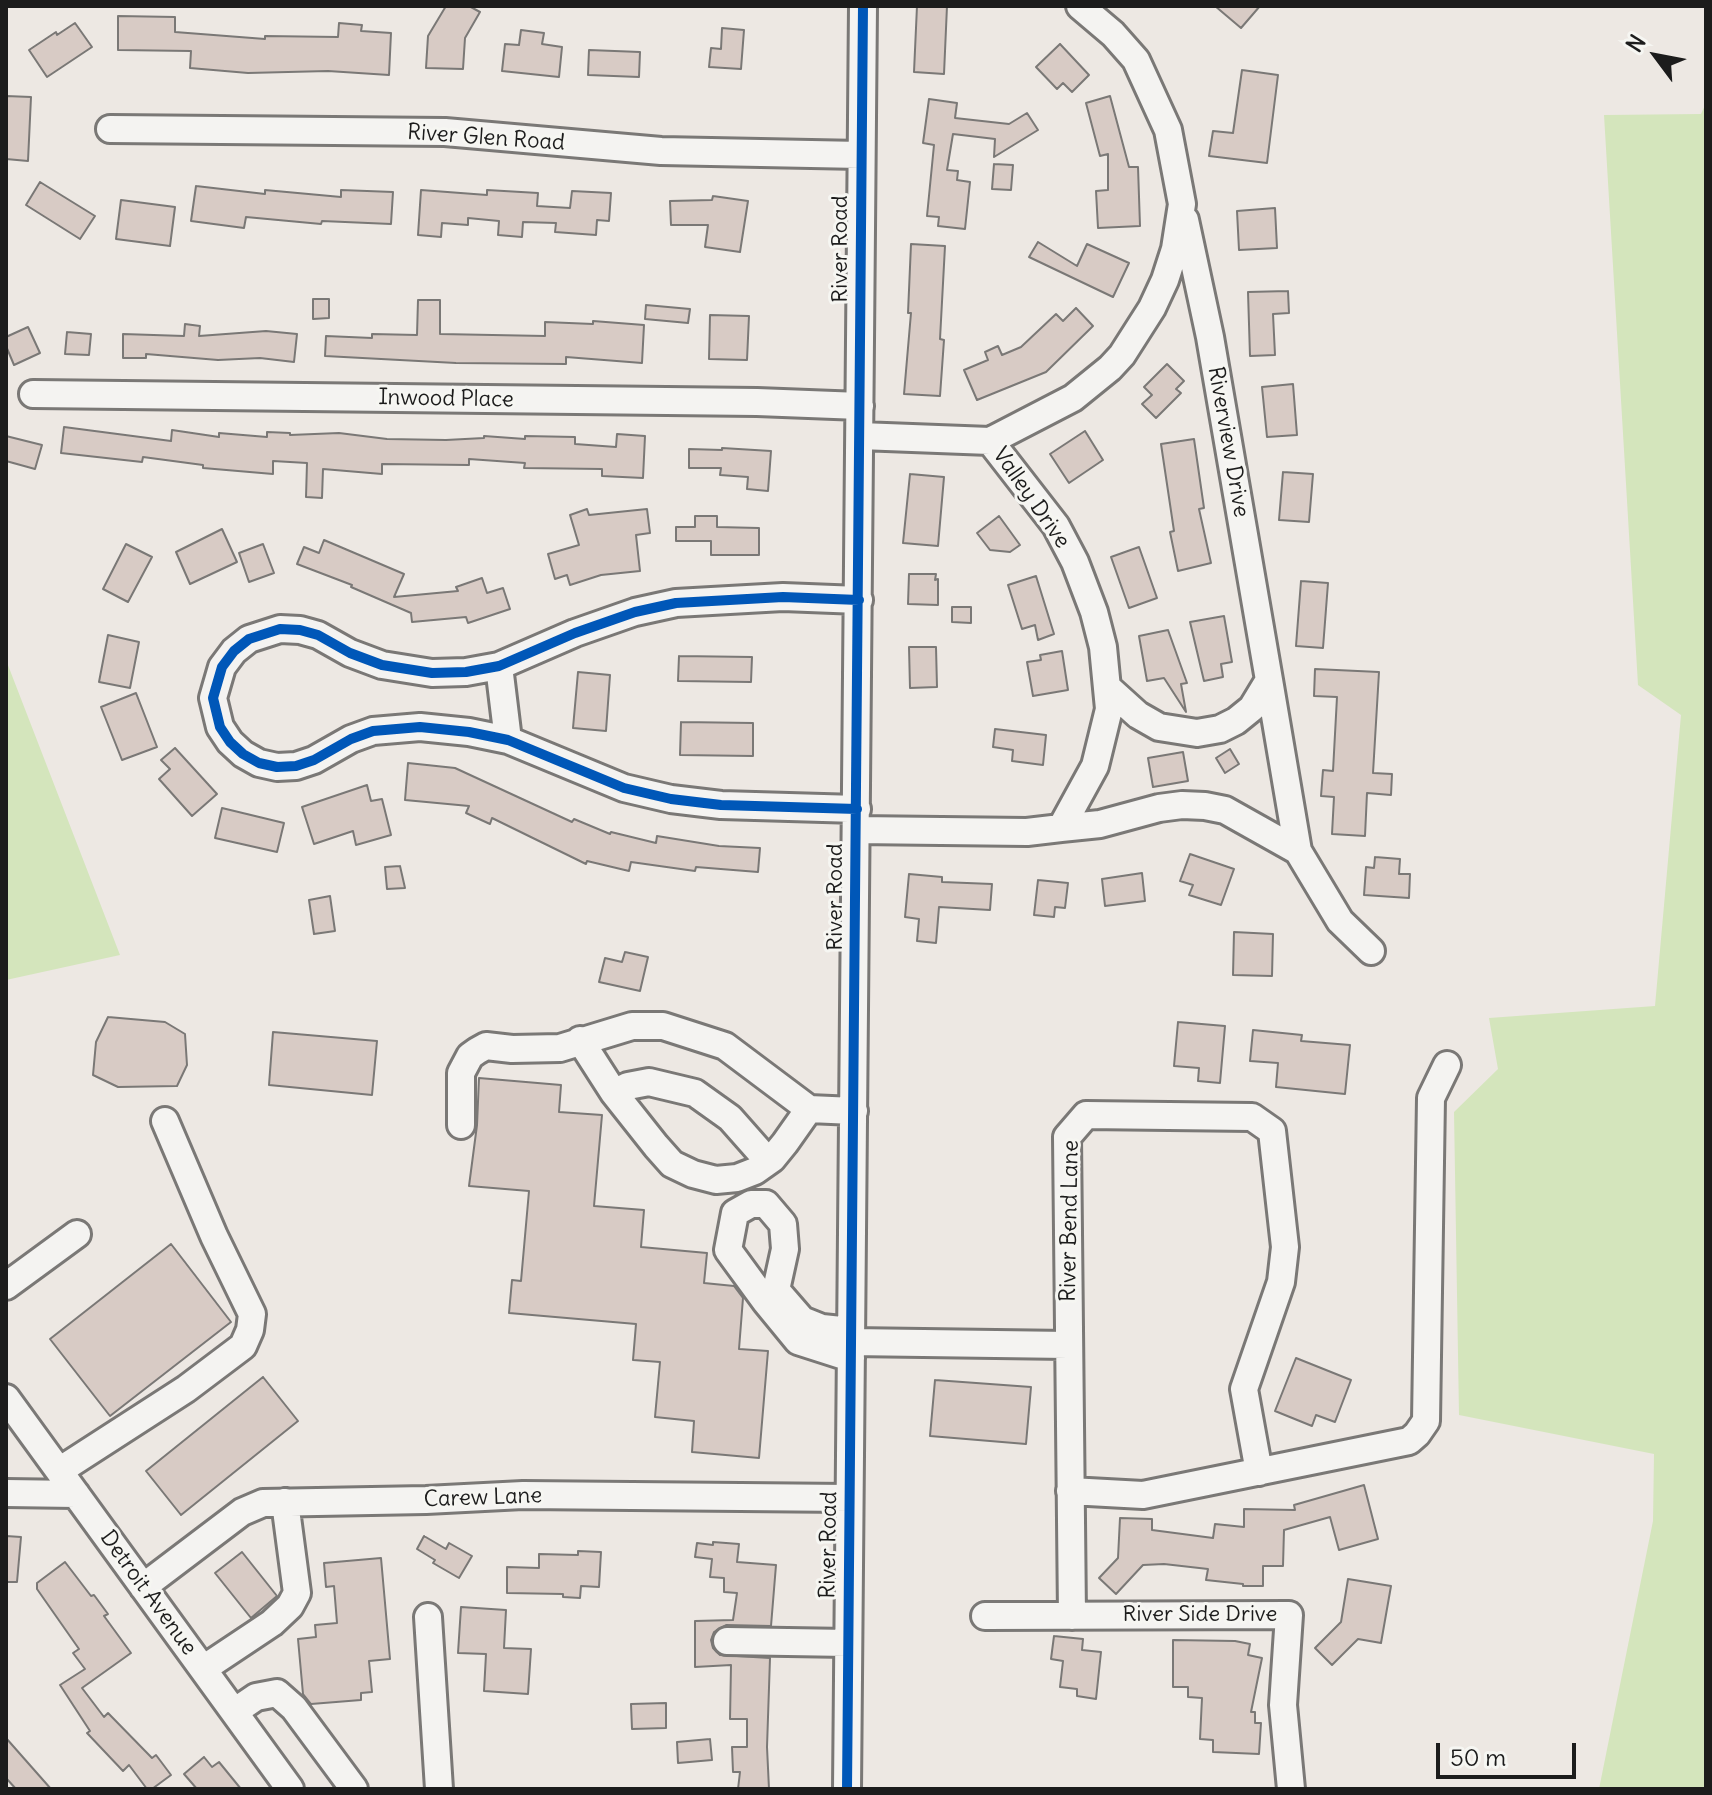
<!DOCTYPE html>
<style>
body{margin:0}
#map{position:relative;width:1712px;height:1795px;overflow:hidden;background:#ede8e3;font-family:Delius,sans-serif}
canvas{display:block}
.frame{position:absolute;inset:0;border:8px solid #1c1c1c;pointer-events:none}
.north{position:absolute;left:1616px;top:16px;width:80px;height:80px;-webkit-text-stroke:6px #f6f6f2;paint-order:stroke;rotate:302deg;font-size:22px;font-weight:700;line-height:32px;text-align:center;color:#1c1c1c}
.north::after{content:'';display:block;margin:auto;width:28px;height:36px;background:#1c1c1c;clip-path:polygon(50% 0,100% 100%,50% 72%,0 100%)}
.scale{position:absolute;left:1436px;top:1743px;width:140px;height:36px;box-sizing:border-box;border:4px solid #1c1c1c;border-top:0;padding-left:10px;font-size:24px;line-height:28px;white-space:nowrap;color:#1c1c1c;-webkit-text-stroke:6px #f6f6f2;paint-order:stroke}
</style>
<div id="map">
<canvas width="1712" height="1795"></canvas>
<div class="frame"></div>
<div class="north">N</div>
<div class="scale">50 m</div>
</div>
<script>
const ctx = document.querySelector('canvas').getContext('2d');
ctx.lineJoin = 'round';
function fillPath(path, color) {
  ctx.fillStyle = color;
  ctx.fill(path, 'evenodd');
}
function toPath(rows) {
  const path = new Path2D();
  for (const r of rows) {
    path.moveTo(r[0], r[1]);
    for (let i = 2; i < r.length; i += 2) path.lineTo(r[i], r[i + 1]);
  }
  return path;
}
function trace(path, color, width, dash) {
  ctx.strokeStyle = color;
  ctx.lineWidth = width;
  ctx.lineCap = dash ? 'butt' : 'round';
  ctx.setLineDash(dash || []);
  ctx.stroke(path);
}
function write(font, color, halo, rows, align = 'center') {
  ctx.font = font + ' Delius,sans-serif';
  ctx.lineWidth = 6;
  ctx.setLineDash([]);
  ctx.textBaseline = 'middle';
  ctx.strokeStyle = halo;
  ctx.fillStyle = color;
  for (const [text, x, y, turn = 0] of rows) {
    ctx.save();
    ctx.translate(x, y);
    ctx.rotate((+turn || 0) * Math.PI / 180);
    ctx.textAlign = isNaN(turn) ? turn : align;
    if (halo) ctx.strokeText(text, 0, 0);
    ctx.fillText(text, 0, 0);
    ctx.restore();
  }
}
fillPath(toPath([
 [1706,103,1706,1789,1599,1789,1653,1521,1654,1454,1459,1415,1454,1112,1498,1069,1489,1018,1655,1006,1681,715,1638,685,1604,115,1701,114],
 [6,660,120,955,6,980]
]), '#d4e5bc');
const building = toPath([
 [446,6,469,6,480,12,465,38,463,69,426,68,428,36,446,6],
 [917,6,947,6,944,74,914,72,917,6],
 [1215,6,1260,6,1241,28,1215,6],
 [118,16,175,17,175,32,265,39,265,36,338,37,339,23,362,25,361,31,391,33,389,75,328,71,248,73,190,68,191,51,118,50,118,16],
 [75,23,92,47,47,77,29,50,56,32,57,35,75,23],
 [722,28,744,30,741,69,709,67,711,48,721,49,722,28],
 [521,30,544,33,542,44,562,47,559,77,502,71,505,44,519,45,521,30],
 [1060,44,1089,75,1072,92,1063,83,1057,89,1036,67,1060,44],
 [589,50,640,52,639,77,588,75,589,50],
 [1242,70,1278,75,1267,163,1209,156,1213,131,1233,133,1242,70],
 [6,96,31,97,28,161,6,159,6,96],
 [1110,96,1129,167,1138,167,1140,226,1098,228,1096,191,1108,190,1108,154,1100,156,1086,103,1110,96],
 [929,99,957,103,955,118,1009,124,1027,113,1038,130,994,157,995,139,953,134,947,170,958,171,957,180,970,182,965,229,938,226,939,217,927,216,934,145,923,143,929,99],
 [994,164,1013,165,1011,190,992,189,994,164],
 [40,182,95,216,80,239,26,205,40,182],
 [196,186,265,194,265,190,341,197,341,190,393,192,391,224,322,221,321,224,246,217,244,228,191,221,196,186],
 [421,190,487,195,487,190,538,193,537,206,570,208,572,191,611,193,609,221,597,220,596,235,555,232,556,223,523,222,522,237,498,235,499,221,468,218,468,225,442,223,441,237,418,235,421,190],
 [713,196,748,201,740,252,705,247,708,225,671,225,670,201,712,200,713,196],
 [121,200,175,207,170,246,116,239,121,200],
 [1275,208,1277,248,1239,250,1237,211,1275,208],
 [1038,242,1077,266,1087,244,1129,263,1113,297,1029,257,1038,242],
 [911,244,945,246,940,339,944,340,940,396,904,394,911,313,908,313,911,244],
 [1288,291,1289,313,1273,314,1275,355,1250,356,1248,292,1288,291],
 [313,299,329,299,329,318,313,319,313,299],
 [418,300,440,300,440,334,545,336,545,322,593,324,593,321,644,325,642,363,566,357,566,364,456,363,325,356,326,336,372,338,372,334,417,335,418,300],
 [646,305,690,309,688,323,645,319,646,305],
 [1076,308,1093,326,1046,372,977,400,964,370,988,360,985,352,998,346,1002,355,1021,347,1056,314,1063,321,1076,308],
 [710,315,749,316,747,360,709,359,710,315],
 [185,324,200,326,199,336,266,331,297,334,294,362,260,358,218,360,146,354,146,358,123,358,123,334,184,336,185,324],
 [28,327,40,353,14,365,6,346,6,337,28,327],
 [67,332,91,334,89,355,65,354,67,332],
 [1167,364,1184,381,1176,389,1181,393,1156,418,1142,404,1152,395,1144,387,1167,364],
 [1293,384,1297,435,1267,437,1262,387,1293,384],
 [64,427,171,441,172,430,219,437,219,433,267,437,267,432,290,433,290,435,339,433,387,439,446,440,484,438,484,436,525,439,525,436,575,437,575,444,616,447,617,434,645,436,643,478,602,476,602,469,524,468,525,463,469,459,469,465,382,464,382,474,323,469,322,498,306,497,307,463,273,461,273,474,203,468,203,465,143,457,142,462,61,453,64,427],
 [1085,431,1103,460,1069,483,1050,454,1085,431],
 [6,436,42,445,35,469,6,461,6,436],
 [1194,439,1204,508,1199,509,1211,563,1178,571,1170,532,1174,531,1161,444,1194,439],
 [722,448,771,451,768,491,747,489,748,477,720,475,721,468,689,468,689,449,722,450,722,448],
 [1283,472,1313,474,1309,522,1279,520,1283,472],
 [910,474,944,477,938,546,903,543,910,474],
 [587,509,589,515,647,509,650,533,636,535,640,571,601,575,570,585,567,575,555,579,548,554,579,545,570,515,587,509],
 [695,516,717,516,717,527,759,528,759,555,711,555,711,541,676,541,676,527,695,527,695,516],
 [999,516,1020,545,1010,552,990,550,977,533,999,516],
 [222,529,237,562,190,584,176,552,222,529],
 [324,540,404,574,394,597,458,591,456,587,482,578,487,593,503,588,510,609,468,623,466,617,412,622,411,613,351,587,352,585,297,564,304,547,319,553,324,540],
 [126,544,152,557,128,602,103,589,126,544],
 [263,544,274,573,249,582,239,553,263,544],
 [1139,547,1157,598,1129,608,1111,557,1139,547],
 [909,574,936,574,935,580,938,579,938,605,908,604,909,574],
 [1036,576,1054,634,1038,640,1035,625,1022,629,1008,585,1036,576],
 [1301,581,1328,583,1323,648,1296,646,1301,581],
 [952,607,971,607,971,623,952,622,952,607],
 [1224,616,1232,662,1221,664,1223,677,1204,681,1190,622,1224,616],
 [1168,630,1187,683,1181,684,1186,712,1164,678,1147,681,1139,636,1168,630],
 [108,635,139,642,130,688,99,682,108,635],
 [909,647,936,647,937,687,910,688,909,647],
 [1062,651,1068,690,1033,696,1027,662,1041,660,1040,655,1062,651],
 [679,656,752,657,751,682,678,681,679,656],
 [1315,669,1379,672,1373,773,1392,774,1391,795,1367,793,1365,836,1332,834,1334,797,1321,796,1323,770,1333,771,1337,697,1314,696,1315,669],
 [578,672,610,675,606,731,573,728,578,672],
 [136,693,157,747,122,760,101,707,136,693],
 [681,722,753,723,753,756,680,755,681,722],
 [995,729,1046,735,1043,765,1012,761,1013,750,993,747,995,729],
 [175,748,217,794,192,816,159,779,170,769,161,760,175,748],
 [1230,749,1239,764,1225,773,1216,758,1230,749],
 [1183,752,1188,781,1153,787,1148,758,1183,752],
 [408,763,455,768,572,822,574,819,610,834,611,832,656,843,657,836,719,846,760,848,758,872,696,867,695,871,631,862,629,871,587,861,586,864,492,818,490,824,466,813,469,806,405,800,408,763],
 [367,785,371,801,382,799,391,835,356,845,353,831,314,844,302,807,367,785],
 [222,808,284,823,277,852,215,838,222,808],
 [1190,854,1234,869,1221,905,1189,895,1193,885,1180,881,1190,854],
 [1375,857,1400,859,1399,874,1410,874,1409,898,1364,895,1366,867,1374,868,1375,857],
 [400,866,405,888,387,889,385,867,400,866],
 [1142,873,1145,901,1105,906,1102,879,1142,873],
 [909,874,942,877,942,882,992,884,990,910,939,907,936,943,917,941,919,919,905,917,909,874],
 [1038,880,1068,883,1065,908,1055,907,1054,917,1034,915,1038,880],
 [330,896,335,931,314,934,309,900,330,896],
 [1234,932,1273,934,1272,976,1233,975,1234,932],
 [625,952,648,957,640,991,599,982,605,958,622,962,625,952],
 [108,1017,165,1022,185,1034,187,1065,177,1086,118,1087,93,1075,96,1042,108,1017],
 [1178,1022,1225,1026,1220,1083,1198,1081,1199,1068,1174,1066,1178,1022],
 [1253,1030,1302,1035,1301,1041,1350,1045,1345,1094,1276,1087,1278,1063,1250,1061,1253,1030],
 [273,1032,377,1041,372,1095,269,1085,273,1032],
 [479,1078,561,1085,559,1112,602,1115,594,1206,644,1210,641,1247,707,1253,704,1283,734,1286,743,1298,739,1349,768,1351,759,1458,692,1452,694,1421,655,1417,660,1362,633,1360,636,1324,509,1313,512,1280,521,1281,529,1191,469,1186,477,1125,479,1078],
 [171,1244,231,1322,110,1416,50,1339,171,1244],
 [1296,1358,1351,1380,1335,1422,1316,1415,1312,1426,1275,1411,1296,1358],
 [263,1377,298,1421,181,1515,146,1471,263,1377],
 [935,1380,1031,1387,1026,1444,930,1436,935,1380],
 [1364,1485,1378,1539,1339,1550,1330,1517,1284,1530,1283,1566,1263,1566,1263,1586,1243,1586,1243,1584,1206,1580,1208,1569,1164,1564,1143,1565,1116,1594,1099,1578,1118,1558,1120,1518,1152,1519,1152,1530,1213,1538,1215,1524,1244,1527,1244,1509,1295,1510,1294,1505,1364,1485],
 [6,1536,21,1537,17,1582,6,1582,6,1536],
 [424,1536,446,1549,449,1543,472,1556,459,1578,433,1563,435,1560,417,1549,424,1536],
 [713,1542,739,1544,737,1562,776,1565,771,1626,726,1625,714,1632,711,1640,713,1648,720,1655,770,1658,767,1747,769,1789,738,1789,740,1772,733,1772,732,1747,747,1747,747,1719,730,1719,731,1665,695,1667,695,1621,733,1620,737,1593,724,1592,724,1578,710,1577,712,1559,695,1557,697,1543,713,1545,713,1542],
 [578,1551,601,1552,599,1587,581,1586,580,1598,563,1597,563,1594,507,1593,507,1567,539,1568,539,1554,578,1555,578,1551],
 [242,1552,277,1596,251,1618,215,1573,242,1552],
 [381,1558,390,1659,369,1661,372,1692,361,1693,361,1700,311,1704,303,1694,298,1639,316,1637,315,1625,337,1623,334,1586,326,1587,324,1563,381,1558],
 [65,1562,91,1596,94,1595,108,1614,104,1616,131,1653,82,1688,104,1717,108,1713,152,1758,156,1755,171,1775,152,1789,147,1789,129,1765,123,1771,87,1733,90,1731,60,1685,85,1669,73,1653,79,1649,37,1589,37,1583,65,1562],
 [1348,1579,1391,1586,1381,1643,1358,1639,1332,1665,1315,1648,1341,1622,1348,1579],
 [461,1607,506,1610,504,1648,531,1649,528,1694,484,1691,486,1654,458,1653,461,1607],
 [1054,1636,1083,1639,1082,1650,1101,1652,1096,1699,1077,1696,1077,1689,1060,1687,1063,1661,1051,1659,1054,1636],
 [1173,1640,1235,1641,1250,1644,1248,1655,1262,1658,1251,1712,1255,1712,1255,1723,1261,1723,1259,1754,1213,1752,1213,1740,1200,1739,1202,1698,1188,1697,1188,1687,1173,1687,1173,1640],
 [666,1703,666,1728,632,1729,631,1704,666,1703],
 [6,1738,51,1789,16,1789,6,1778,6,1738],
 [710,1739,712,1760,678,1763,677,1742,710,1739],
 [204,1757,212,1767,219,1762,241,1789,197,1789,184,1774,204,1757]
]);
fillPath(building, '#d8cbc5');
trace(building, '#7a7876', 2);
const minor = toPath([
 [110,129,445,132,661,151,861,155],
 [33,394,757,402,860,406],
 [860,436,990,441,1073,398,1110,368,1122,355,1152,308,1165,280,1175,249,1182,204,1168,130,1136,60,1113,34,1080,6],
 [499,666,508,740],
 [1269,680,1298,851,1340,921,1371,951],
 [1107,687,1138,715,1159,727,1197,733,1220,729,1236,721,1252,708,1269,680,1210,337,1185,220],
 [857,809,721,805,671,799,624,788,508,740,469,732,420,727,373,731,351,739,314,760,296,766,277,767,259,763,243,754,230,742,220,727,213,698,222,667,234,651,249,639,280,629,300,630,318,635,350,653,382,665,432,673,466,672,499,666,575,633,635,612,676,603,783,597,859,600],
 [1061,828,1100,824,1159,808,1182,805,1205,806,1225,810,1298,851],
 [856,830,1027,832,1061,828,1095,766,1109,709,1103,647,1094,612,1075,562,1056,526,990,441],
 [580,1040,614,1093,656,1146,672,1164,693,1174,716,1180,737,1178,755,1171,772,1159,785,1143,809,1109],
 [614,1093,628,1086,649,1082,695,1093,730,1118,768,1161],
 [461,1125,461,1073,470,1056,477,1051,486,1046,512,1049,560,1048,632,1026,663,1026,725,1046,809,1109,854,1111],
 [6,1286,77,1234],
 [851,1342,1068,1345],
 [851,1358,798,1341,766,1302,728,1250,735,1213,751,1204,766,1204,783,1224,785,1249,776,1290,802,1320,822,1328,851,1331],
 [6,1398,290,1789],
 [59,1471,186,1389,243,1346,250,1330,252,1314,214,1236,165,1121],
 [1070,1491,1143,1495,1409,1441,1417,1434,1426,1421,1431,1098,1447,1065],
 [6,1493,76,1494],
 [143,1587,242,1512,263,1503,426,1500,523,1495,849,1498],
 [985,1616,1289,1615,1283,1705,1291,1789],
 [1072,1616,1067,1137,1086,1115,1252,1117,1272,1131,1285,1247,1281,1282,1244,1389,1259,1472],
 [428,1617,439,1789],
 [727,1641,848,1643],
 [203,1669,272,1623,290,1606,297,1593,285,1502],
 [234,1712,256,1697,277,1693,294,1708,354,1789],
 [847,1789,863,6]
]);
trace(minor, '#7a7876', 32);
trace(minor, '#f4f3f1', 26);
trace(toPath([
 [857,809,721,805,671,799,624,788,508,740,469,732,420,727,373,731,351,739,314,760,296,766,277,767,259,763,243,754,230,742,220,727,213,698,222,667,234,651,249,639,280,629,300,630,318,635,350,653,382,665,432,673,466,672,499,666,575,633,635,612,676,603,783,597,859,600],
 [847,1789,863,6]
]), '#0057b8', 10);
write('22px', '#1c1c1c', '#f6f6f2', [
 ["River Glen Road",486,138,4],
 ["River Road",841,249,-90],
 ["Inwood Place",446,399,1],
 ["Riverview Drive",1228,442,80],
 ["Valley Drive",1031,498,55],
 ["River Road",836,897,-90],
 ["River Bend Lane",1070,1221,-89],
 ["Carew Lane",483,1498,-2],
 ["River Road",829,1545,-89],
 ["Detroit Avenue",148,1593,54],
 ["River Side Drive",1200,1615]
]);
</script>
